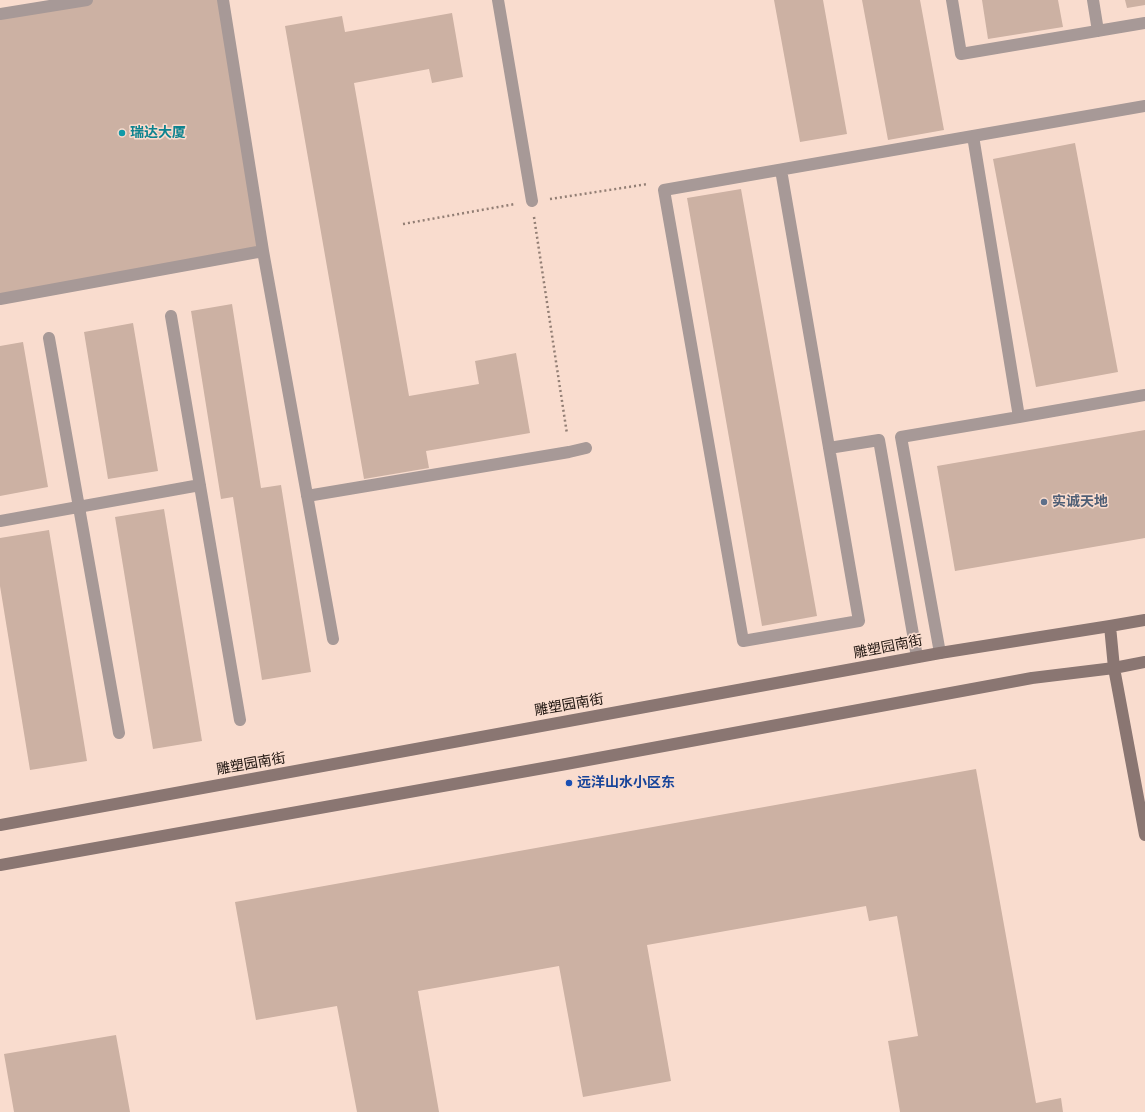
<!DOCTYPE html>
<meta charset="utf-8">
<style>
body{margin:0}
canvas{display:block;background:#f9dcce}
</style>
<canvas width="1145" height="1112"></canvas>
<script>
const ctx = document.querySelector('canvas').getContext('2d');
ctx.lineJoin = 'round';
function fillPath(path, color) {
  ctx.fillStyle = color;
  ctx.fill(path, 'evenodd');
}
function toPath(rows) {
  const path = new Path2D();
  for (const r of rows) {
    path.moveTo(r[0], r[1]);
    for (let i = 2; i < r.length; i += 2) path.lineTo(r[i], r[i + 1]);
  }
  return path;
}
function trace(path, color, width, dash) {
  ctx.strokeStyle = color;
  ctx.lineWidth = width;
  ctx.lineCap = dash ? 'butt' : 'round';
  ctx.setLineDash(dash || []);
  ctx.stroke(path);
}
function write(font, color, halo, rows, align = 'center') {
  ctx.font = font + ' Inter,"Noto Sans SC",sans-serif';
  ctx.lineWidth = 3;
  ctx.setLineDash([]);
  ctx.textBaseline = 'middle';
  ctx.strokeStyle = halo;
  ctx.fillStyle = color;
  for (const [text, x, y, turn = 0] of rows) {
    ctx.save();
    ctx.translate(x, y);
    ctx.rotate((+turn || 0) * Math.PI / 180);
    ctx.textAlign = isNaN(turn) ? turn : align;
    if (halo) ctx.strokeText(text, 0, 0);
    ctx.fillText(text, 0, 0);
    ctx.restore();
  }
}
fillPath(toPath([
 [87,0,223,0,263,251,0,299,0,14],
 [774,0,823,0,847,134,800,142],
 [862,0,920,0,944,130,888,140],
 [982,0,1058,0,1063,27,988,39],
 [1125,0,1145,0,1145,5,1127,8],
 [452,13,463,77,432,83,429,69,354,83,409,396,479,384,475,361,516,353,530,433,426,451,429,468,364,479,285,26,342,16,345,32],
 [1075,143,1118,372,1036,387,993,159],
 [741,189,817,616,762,626,687,198],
 [232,304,261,488,281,485,311,672,262,680,233,497,221,499,191,311],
 [133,323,158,471,108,479,84,332],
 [23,342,48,487,0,496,0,346],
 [1145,430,1145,538,955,571,937,466],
 [164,509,202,741,153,749,115,517],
 [49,530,87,761,30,770,0,586,0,538],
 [976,769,1036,1103,1061,1098,1063,1112,900,1112,888,1041,918,1036,897,916,869,921,866,906,647,945,671,1081,583,1097,559,966,418,991,439,1112,357,1112,337,1006,256,1020,235,902],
 [116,1035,130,1112,14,1112,4,1054]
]), '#ccb1a3');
trace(toPath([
 [550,199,648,184],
 [534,217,567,434],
 [403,224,515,204]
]), '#927e74', 2.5, [2, 3]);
trace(toPath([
 [498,0,532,201],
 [952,0,961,54,1145,23],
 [1093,0,1098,31],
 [0,14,87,0],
 [973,136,1145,106],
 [781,170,859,621,743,641,664,190,973,136,1019,417,901,437,940,653],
 [263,251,333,639],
 [0,299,263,251,223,0],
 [171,316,240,720],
 [49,338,119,733],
 [1019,417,1145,395],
 [829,448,879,440,917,657],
 [307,496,569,452,586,448],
 [0,521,200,485]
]), '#a79997', 12);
trace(toPath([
 [1110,626,1114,668,1145,835],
 [0,825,940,653,1110,626,1145,620],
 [0,865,566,764,1032,678,1114,668,1145,662]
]), '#8a7672', 12);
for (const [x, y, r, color] of [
 [122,133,4,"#0f9aa8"],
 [1044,502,4,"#5c6f8a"],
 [569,783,4,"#1a4fb4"]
]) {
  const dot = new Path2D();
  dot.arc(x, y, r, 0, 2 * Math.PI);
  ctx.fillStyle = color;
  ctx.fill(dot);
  trace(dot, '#f9dcce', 1.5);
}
write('bold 14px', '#0d838f', '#f9dcce', [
 ["瑞达大厦",130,133]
], 'left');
write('bold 14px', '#4e5e75', '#f9dcce', [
 ["实诚天地",1052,502]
], 'left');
write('14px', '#1d130e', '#f9dcce', [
 ["雕塑园南街",888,647,-11],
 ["雕塑园南街",569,705,-10],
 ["雕塑园南街",251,764,-10]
]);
write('bold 14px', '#164399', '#f9dcce', [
 ["远洋山水小区东",577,783]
], 'left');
</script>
